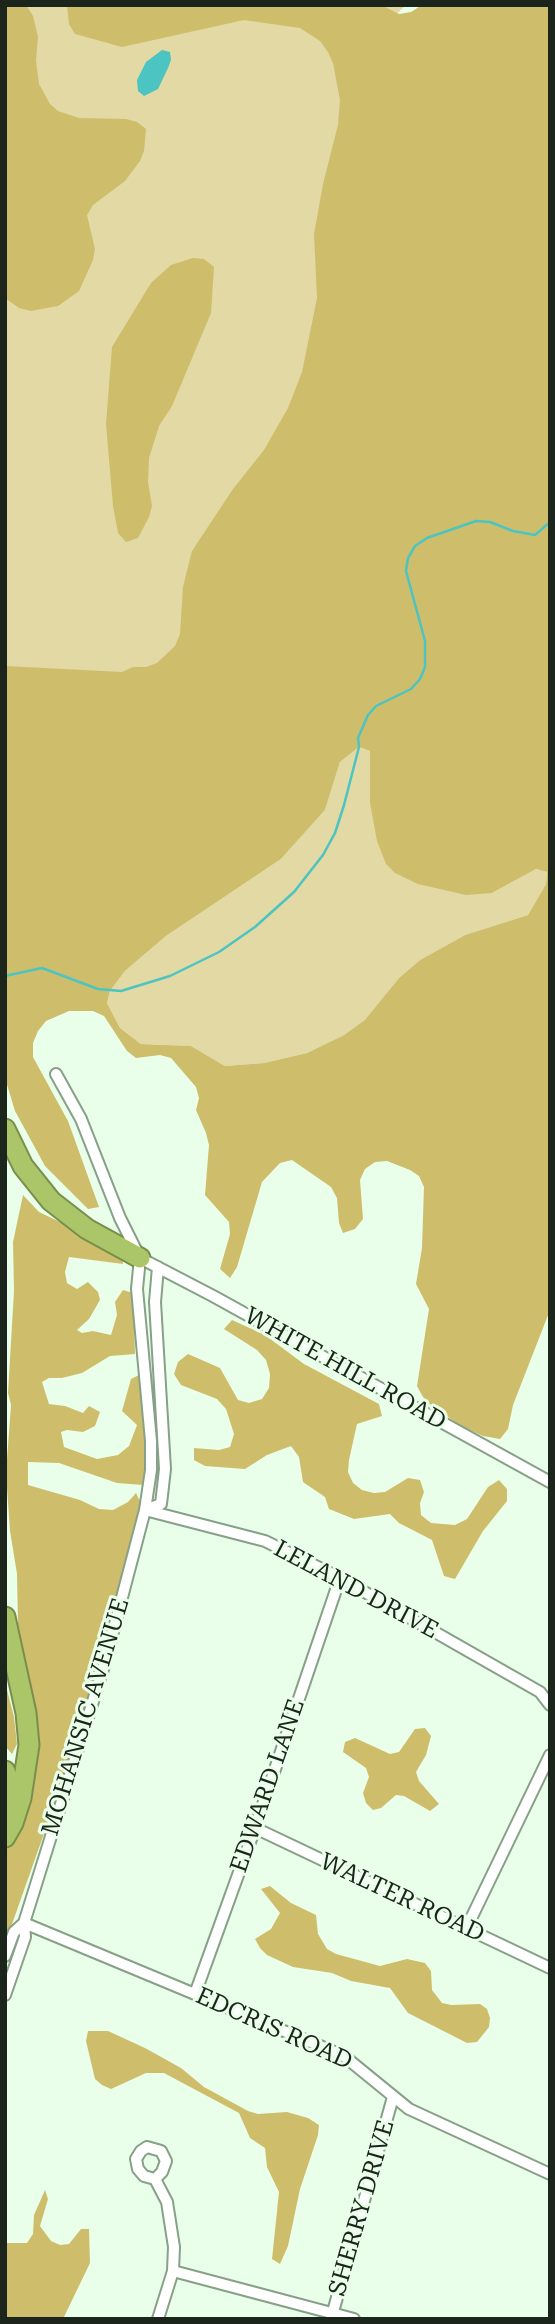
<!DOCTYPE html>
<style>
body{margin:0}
#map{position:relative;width:555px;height:2324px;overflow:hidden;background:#eaffea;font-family:"Roboto Serif",serif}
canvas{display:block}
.frame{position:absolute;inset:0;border:7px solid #1c251c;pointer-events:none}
</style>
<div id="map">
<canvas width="555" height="2324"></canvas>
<div class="frame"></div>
</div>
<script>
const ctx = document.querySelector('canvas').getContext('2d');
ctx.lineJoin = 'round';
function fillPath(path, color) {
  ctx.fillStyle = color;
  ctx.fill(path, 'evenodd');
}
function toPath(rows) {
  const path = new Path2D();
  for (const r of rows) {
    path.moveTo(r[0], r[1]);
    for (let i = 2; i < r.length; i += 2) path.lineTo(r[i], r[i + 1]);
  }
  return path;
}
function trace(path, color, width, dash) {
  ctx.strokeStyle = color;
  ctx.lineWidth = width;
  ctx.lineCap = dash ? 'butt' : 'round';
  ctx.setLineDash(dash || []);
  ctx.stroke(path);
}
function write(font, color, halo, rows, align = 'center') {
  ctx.font = font + ' "Roboto Serif",serif';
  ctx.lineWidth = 6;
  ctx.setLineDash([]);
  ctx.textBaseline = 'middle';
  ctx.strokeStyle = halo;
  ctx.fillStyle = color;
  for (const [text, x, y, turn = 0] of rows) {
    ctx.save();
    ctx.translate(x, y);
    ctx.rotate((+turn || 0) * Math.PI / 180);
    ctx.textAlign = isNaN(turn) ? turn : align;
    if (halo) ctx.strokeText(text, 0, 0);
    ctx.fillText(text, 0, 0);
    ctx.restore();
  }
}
fillPath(toPath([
 [5,5,406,5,386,24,341,314,171,664,103,687,5,681],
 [359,747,370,751,370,803,492,893,536,869,547,872,546,884,528,915,465,935,420,960,399,978,366,1020,344,1035,307,1053,264,1063,225,1066,191,1046,141,1044,120,1028,107,1003,110,991,125,971,166,936,281,859,325,810,340,762]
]), '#e2d9a4');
fillPath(toPath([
 [5,5,26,5,33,16,38,37,36,61,39,84,50,104,58,111,79,118,126,119,137,122,146,129,144,151,140,161,125,181,93,205,87,215,95,249,93,260,79,291,58,306,31,311,19,308,5,298],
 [67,5,381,5,399,14,411,12,422,5,550,5,550,1310,513,1405,508,1429,500,1439,483,1436,461,1426,431,1405,423,1397,417,1386,429,1309,416,1284,422,1248,424,1187,419,1176,410,1170,387,1161,375,1162,365,1169,360,1180,363,1219,355,1229,343,1233,339,1223,337,1198,331,1187,292,1160,280,1163,262,1182,237,1267,230,1278,220,1269,230,1234,229,1222,205,1195,209,1145,206,1133,196,1110,199,1098,196,1087,171,1058,160,1055,136,1058,127,1051,104,1016,93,1011,69,1011,46,1021,38,1031,33,1043,33,1057,68,1121,99,1207,88,1209,45,1166,15,1111,5,1078,5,666,122,672,133,667,146,667,157,663,175,646,180,634,183,587,192,551,233,489,264,450,288,408,302,372,317,298,314,234,323,184,338,125,340,100,333,63,328,52,320,41,300,28,244,20,122,47,75,34,69,24],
 [359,747,370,751,370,803,377,841,386,864,395,873,418,884,466,895,492,893,536,869,547,872,546,884,528,915,465,935,420,960,399,978,365,1020,344,1035,307,1053,264,1063,225,1066,191,1046,141,1044,120,1028,107,1003,110,991,125,971,166,936,281,859,325,810,340,762],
 [193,258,204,259,214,267,211,313,172,406,159,426,149,458,148,482,152,506,149,517,138,538,126,542,118,533,113,506,106,424,112,347,151,283,171,265],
 [23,1195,39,1212,121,1251,123,1264,69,1257,65,1272,67,1283,77,1289,88,1282,98,1292,100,1300,89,1319,77,1330,82,1333,93,1331,111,1335,117,1315,115,1302,123,1290,133,1293,135,1354,110,1356,82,1373,62,1378,49,1378,42,1382,49,1404,65,1406,83,1413,89,1406,100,1412,95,1426,83,1432,67,1430,61,1432,64,1447,97,1459,118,1455,129,1446,137,1425,122,1411,131,1379,139,1375,144,1391,149,1463,143,1485,117,1483,59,1463,28,1462,28,1485,80,1500,99,1509,113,1510,128,1502,136,1493,141,1503,123,1585,70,1760,5,1944,5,1846,29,1787,12,1632,18,1624,17,1574,10,1531,6,1473,11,1405,8,1393,14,1291,13,1242],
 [232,1320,265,1335,304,1364,379,1404,382,1416,357,1424,349,1460,348,1472,353,1483,362,1490,374,1493,385,1492,408,1478,420,1480,424,1492,420,1503,421,1515,431,1523,455,1525,467,1519,488,1487,499,1480,507,1489,507,1501,483,1531,455,1579,444,1576,432,1540,399,1523,390,1514,354,1519,329,1509,325,1497,303,1482,299,1457,291,1446,267,1455,245,1469,205,1466,194,1460,194,1448,219,1450,230,1447,234,1434,226,1409,217,1399,181,1385,174,1374,178,1362,188,1354,220,1368,238,1400,249,1403,262,1399,269,1388,270,1374,266,1360,257,1350,224,1329],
 [5,1682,14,1717,17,1744,12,1754,5,1746],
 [425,1728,431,1736,426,1755,416,1772,419,1781,439,1804,430,1811,404,1796,396,1795,381,1808,373,1810,366,1803,363,1793,369,1777,366,1768,343,1752,345,1742,355,1738,390,1754,399,1752,415,1729],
 [270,1886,291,1903,316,1915,318,1934,327,1949,336,1954,380,1966,407,1959,425,1963,431,1971,432,1990,442,2003,451,2005,480,2004,487,2009,490,2018,489,2027,477,2042,467,2043,408,2013,390,1988,351,1981,332,1973,293,1967,267,1955,260,1948,255,1939,271,1929,280,1913,261,1889],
 [88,2031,108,2031,145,2048,181,2068,204,2087,248,2111,258,2114,287,2112,308,2118,319,2125,318,2135,300,2189,288,2246,280,2264,272,2259,279,2192,267,2167,265,2148,250,2138,239,2113,164,2073,146,2073,111,2089,102,2085,95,2079,86,2041],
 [45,2190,48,2199,40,2226,51,2241,60,2245,69,2244,81,2229,89,2229,90,2263,63,2319,5,2319,5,2243,27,2243,33,2234,34,2215]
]), '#cebe6b');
fillPath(toPath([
 [162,50,170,52,171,60,168,68,158,89,144,96,138,91,137,80,146,62]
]), '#4bc4c2');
trace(toPath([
 [550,472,550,486],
 [5,976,42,968,98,989,121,991,170,976,219,952,255,927,294,892,323,855,335,833,344,805,359,747,358,738,368,715,376,706,411,689,420,679,425,667,425,641,406,571,408,558,415,546,427,538,476,521,490,522,513,531,535,535,550,522]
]), '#4bc4c2', 2.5);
const street = toPath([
 [140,1258,213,1296,550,1482],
 [145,1510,265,1541,340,1578,540,1692,550,1705],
 [145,1510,161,1504,165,1469,155,1302,158,1267],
 [255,1828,550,1968],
 [466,1929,550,1755],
 [5,1956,14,1932,24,1923,344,2056,409,2109,550,2174],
 [195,1994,255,1828,340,1578],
 [5,1995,25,1937,24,1923,104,1666,145,1510,151,1470,151,1441,137,1289,140,1258,120,1218,81,1119,56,1074],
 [147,2147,161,2151,166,2161,162,2172,155,2179,144,2176,138,2169,136,2159,141,2151,147,2147],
 [155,2179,167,2202,174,2247,173,2271,158,2319],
 [173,2271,354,2319],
 [331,2319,393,2097]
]);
const highway = toPath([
 [5,1129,23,1166,51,1201,87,1229,140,1258],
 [5,1617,26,1713,29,1745,21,1798,13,1823,5,1837],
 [5,1771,10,1789,8,1815]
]);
trace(street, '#87a088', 14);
trace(highway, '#798e4d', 23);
trace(street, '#fff', 10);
trace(highway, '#abc668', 19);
write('24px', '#1c251c', '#eaffea', [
 ["WHITE HILL ROAD",345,1369,29],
 ["LELAND DRIVE",356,1590,28],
 ["MOHANSIC AVENUE",86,1717,-73],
 ["EDWARD LANE",268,1786,-71],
 ["WALTER ROAD",402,1898,25],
 ["EDCRIS ROAD",274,2029,24],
 ["SHERRY DRIVE",362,2208,-74]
]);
</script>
